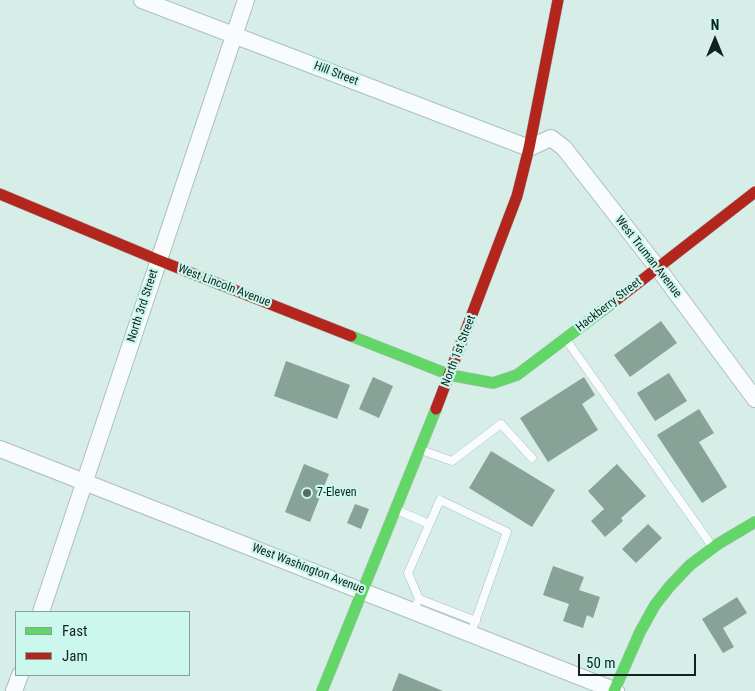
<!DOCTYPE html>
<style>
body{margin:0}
#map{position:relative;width:755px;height:691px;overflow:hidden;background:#d6ede8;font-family:"Roboto Condensed",sans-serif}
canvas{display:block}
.legend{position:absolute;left:15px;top:611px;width:175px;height:65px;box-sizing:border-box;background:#ccf7ed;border:1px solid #82a29b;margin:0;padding:6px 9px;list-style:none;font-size:15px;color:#12231f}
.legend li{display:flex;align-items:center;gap:10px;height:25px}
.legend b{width:25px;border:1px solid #82a29b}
.north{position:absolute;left:690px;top:15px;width:50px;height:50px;-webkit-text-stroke:4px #ccf7ed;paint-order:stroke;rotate:0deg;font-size:14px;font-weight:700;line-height:20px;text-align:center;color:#12231f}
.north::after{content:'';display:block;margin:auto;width:18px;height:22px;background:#12231f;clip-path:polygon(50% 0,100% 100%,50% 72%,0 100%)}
.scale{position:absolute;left:578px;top:654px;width:118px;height:22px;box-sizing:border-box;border:2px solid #12231f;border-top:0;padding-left:6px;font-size:15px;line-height:18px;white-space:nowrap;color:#12231f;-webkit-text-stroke:4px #ccf7ed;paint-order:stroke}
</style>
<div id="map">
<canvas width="755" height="691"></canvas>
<ul class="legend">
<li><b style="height:6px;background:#63d668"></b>Fast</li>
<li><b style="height:6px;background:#b3261e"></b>Jam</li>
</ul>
<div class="north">N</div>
<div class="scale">50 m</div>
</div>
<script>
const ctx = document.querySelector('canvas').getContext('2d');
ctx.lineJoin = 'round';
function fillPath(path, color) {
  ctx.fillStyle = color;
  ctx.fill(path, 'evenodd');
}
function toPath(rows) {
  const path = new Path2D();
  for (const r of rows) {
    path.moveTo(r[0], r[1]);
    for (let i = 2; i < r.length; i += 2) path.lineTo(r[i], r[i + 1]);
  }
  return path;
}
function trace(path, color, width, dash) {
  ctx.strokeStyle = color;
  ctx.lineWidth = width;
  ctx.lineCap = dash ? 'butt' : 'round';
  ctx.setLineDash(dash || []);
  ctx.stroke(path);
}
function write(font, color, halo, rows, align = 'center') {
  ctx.font = font + ' "Roboto Condensed",sans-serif';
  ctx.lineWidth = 4.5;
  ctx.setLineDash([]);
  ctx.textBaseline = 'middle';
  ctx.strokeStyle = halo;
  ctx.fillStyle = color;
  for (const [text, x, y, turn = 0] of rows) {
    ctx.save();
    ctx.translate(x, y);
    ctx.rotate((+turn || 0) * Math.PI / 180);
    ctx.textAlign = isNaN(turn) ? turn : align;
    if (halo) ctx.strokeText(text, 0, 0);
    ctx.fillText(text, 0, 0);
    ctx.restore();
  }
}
fillPath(toPath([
 [661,321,677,343,630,377,614,355],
 [286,361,350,385,337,419,274,396],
 [669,373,687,401,655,421,637,393],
 [373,377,393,386,379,418,359,409],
 [584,377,595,395,582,404,598,430,548,462,520,418],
 [699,409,714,433,699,442,727,487,702,503,657,435],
 [491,451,555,490,532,527,469,488],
 [304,464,329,474,310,522,285,512],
 [617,464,646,496,621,518,623,521,605,537,591,521,604,509,588,491],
 [355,504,369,509,361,529,347,523],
 [648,524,662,538,636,563,622,549],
 [553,566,584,577,579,590,600,597,593,618,587,615,583,628,563,621,569,604,543,595],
 [737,597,747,613,723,628,734,647,723,653,702,619],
 [399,673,443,691,392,691]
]), '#87a297');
const lane = toPath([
 [567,341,712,546],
 [421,450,452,461,501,424,532,458],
 [397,510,429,524],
 [419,599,476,621],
 [413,611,419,599,408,573,440,500,507,532,471,633]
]);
const street = toPath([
 [142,0,529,148,551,138,564,148,657,267,755,399],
 [0,449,616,691],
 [41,612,246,0],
 [14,691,20,675]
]);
const fast = toPath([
 [351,336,450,375,493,383,517,375,615,301],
 [322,691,436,409],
 [614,691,640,632,655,605,670,586,690,565,718,544,755,522]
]);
const jam = toPath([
 [0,194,158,260,351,336],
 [615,301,755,192],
 [436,409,517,196,529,148,558,0]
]);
trace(lane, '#adbfbb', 9);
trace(street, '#adbfbb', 18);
trace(fast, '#adbfbb', 12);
trace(jam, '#adbfbb', 12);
trace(lane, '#f9fcfc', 8);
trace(street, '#f9fcfc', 16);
trace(fast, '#63d668', 11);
trace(jam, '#b3261e', 11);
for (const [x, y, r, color] of [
 [307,493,5,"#576a65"]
]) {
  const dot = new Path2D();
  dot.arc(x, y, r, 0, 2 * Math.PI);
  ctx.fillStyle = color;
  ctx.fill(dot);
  trace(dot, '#ccf7ed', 2);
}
write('12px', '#12231f', '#ccf7ed', [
 ["Hill Street",336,74,21],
 ["West Truman Avenue",648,257,52],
 ["West Lincoln Avenue",224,286,21],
 ["Hackberry Street",609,305,-38],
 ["North 3rd Street",143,306,-72],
 ["North 1st Street",459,351,-69],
 ["West Washington Avenue",308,569,21]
]);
write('12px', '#12231f', '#ccf7ed', [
 ["7-Eleven",317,493]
], 'left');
</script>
